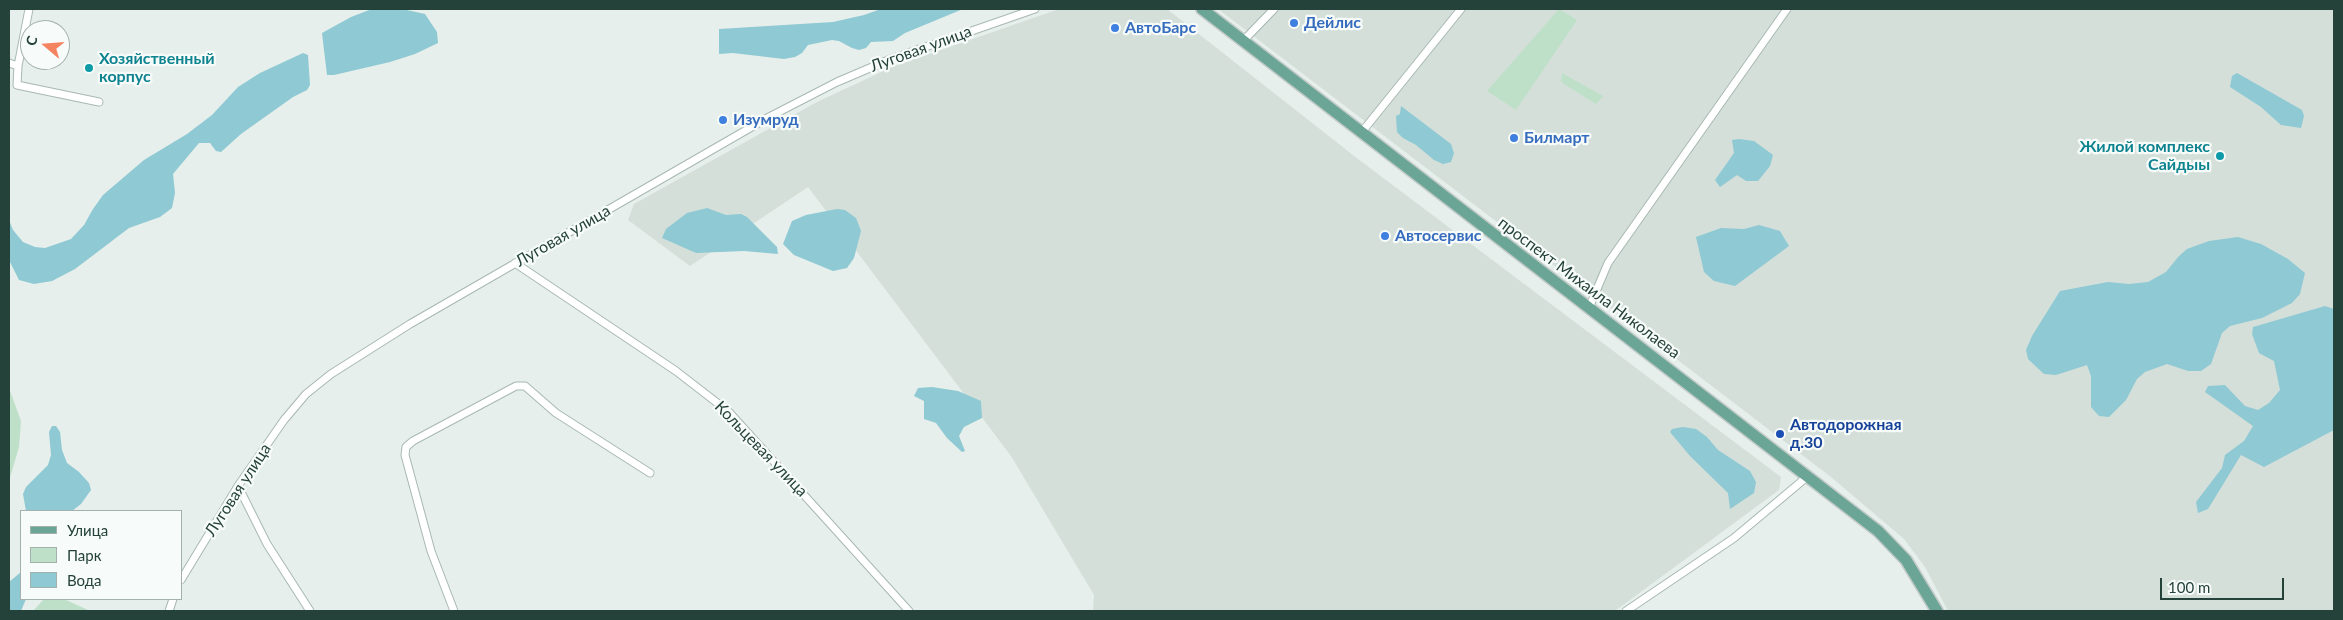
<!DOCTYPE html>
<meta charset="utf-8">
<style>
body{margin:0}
#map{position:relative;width:2343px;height:620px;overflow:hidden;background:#e6efeb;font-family:Lato,sans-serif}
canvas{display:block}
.frame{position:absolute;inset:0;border:10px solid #24423a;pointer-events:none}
.legend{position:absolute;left:20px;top:510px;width:162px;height:90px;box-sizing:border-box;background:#f7fbf9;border:1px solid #a3b1ad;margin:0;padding:6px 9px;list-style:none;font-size:15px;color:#24423a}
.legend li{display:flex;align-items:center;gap:10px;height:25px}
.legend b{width:25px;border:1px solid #a3b1ad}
.north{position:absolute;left:20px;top:20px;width:50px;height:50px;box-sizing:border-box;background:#f7fbf9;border:1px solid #a3b1ad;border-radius:50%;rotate:288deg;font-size:14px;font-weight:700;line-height:20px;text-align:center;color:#24423a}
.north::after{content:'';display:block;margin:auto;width:18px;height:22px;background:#f4845f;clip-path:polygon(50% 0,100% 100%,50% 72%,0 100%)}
.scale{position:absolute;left:2160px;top:578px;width:124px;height:22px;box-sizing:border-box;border:2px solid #24423a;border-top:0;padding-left:6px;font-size:15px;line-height:18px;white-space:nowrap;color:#24423a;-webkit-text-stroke:4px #f7fbf9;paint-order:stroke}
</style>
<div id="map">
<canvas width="2343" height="620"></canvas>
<div class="frame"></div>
<ul class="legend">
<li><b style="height:6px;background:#6aa596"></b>Улица</li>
<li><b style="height:14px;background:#bfe0c8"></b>Парк</li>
<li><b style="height:14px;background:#8ec9d4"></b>Вода</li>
</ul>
<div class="north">С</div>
<div class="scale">100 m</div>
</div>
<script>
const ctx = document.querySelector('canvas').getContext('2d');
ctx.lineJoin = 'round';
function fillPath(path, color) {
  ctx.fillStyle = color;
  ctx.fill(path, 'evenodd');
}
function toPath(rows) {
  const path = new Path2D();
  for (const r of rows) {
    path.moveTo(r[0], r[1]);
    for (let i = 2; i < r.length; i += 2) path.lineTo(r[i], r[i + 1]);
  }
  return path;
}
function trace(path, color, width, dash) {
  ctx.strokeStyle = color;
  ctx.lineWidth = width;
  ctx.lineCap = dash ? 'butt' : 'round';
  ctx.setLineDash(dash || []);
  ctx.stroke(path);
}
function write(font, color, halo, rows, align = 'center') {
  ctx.font = font + ' Lato,sans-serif';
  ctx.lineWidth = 4.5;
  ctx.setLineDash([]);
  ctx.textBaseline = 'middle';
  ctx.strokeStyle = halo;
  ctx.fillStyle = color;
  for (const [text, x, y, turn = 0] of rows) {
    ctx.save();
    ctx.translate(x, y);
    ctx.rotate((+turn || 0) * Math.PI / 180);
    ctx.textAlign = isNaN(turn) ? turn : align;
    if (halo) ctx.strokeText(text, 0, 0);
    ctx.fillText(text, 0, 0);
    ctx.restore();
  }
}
fillPath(toPath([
 [1059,9,1167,9,1358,159,1781,477,1779,490,1615,611,1093,611,1094,595,1011,456,808,187,690,266,628,220,634,204,817,102,892,67],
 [1218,9,2334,9,2334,611,1948,611,1925,567,1904,539,1831,477]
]), '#d4dfda');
fillPath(toPath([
 [1559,9,1577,20,1516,110,1487,91],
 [1562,73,1603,96,1596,104,1561,82],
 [9,388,21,421,19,447,9,481],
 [44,599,64,599,90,611,33,611]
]), '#bfe0c8');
fillPath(toPath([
 [372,9,402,9,425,14,437,32,438,43,415,54,390,62,334,75,327,75,322,33,351,17],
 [881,9,963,9,905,33,893,41,871,42,866,48,859,50,852,48,839,41,832,40,808,45,802,53,795,57,784,59,733,53,719,54,719,29,833,22,864,15],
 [303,53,308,55,310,85,307,90,293,97,241,134,221,152,216,151,210,143,199,143,173,174,175,193,172,208,160,217,129,228,75,269,52,281,34,284,19,280,9,260,9,220,13,230,23,242,35,247,45,248,71,239,84,225,93,209,103,195,144,160,187,134,212,115,238,87,260,73],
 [2237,73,2302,110,2304,116,2301,128,2281,125,2261,107,2230,87,2232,76],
 [1401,106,1451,144,1454,153,1451,162,1443,164,1434,160,1416,145,1403,138,1397,132,1396,116,1400,114],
 [1739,139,1754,141,1773,155,1770,166,1758,181,1746,181,1737,175,1720,187,1715,180,1734,153,1732,140],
 [707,208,726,215,741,214,747,217,777,247,778,254,744,251,696,253,662,238,666,229,687,213],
 [837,209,845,210,856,218,861,231,854,258,847,268,833,271,794,255,783,244,792,221,806,215],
 [1759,225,1780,231,1789,246,1735,286,1714,281,1704,272,1696,237,1721,228,1744,229],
 [2238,237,2261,244,2288,259,2305,273,2300,294,2292,303,2262,318,2230,326,2222,333,2211,364,2201,371,2188,371,2167,364,2145,372,2137,379,2126,400,2109,417,2099,416,2091,407,2091,376,2087,365,2056,375,2044,374,2028,359,2026,350,2032,336,2060,291,2108,282,2129,284,2148,282,2166,272,2179,256,2187,249,2209,241],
 [2325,306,2334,309,2334,430,2264,467,2241,455,2208,509,2198,513,2196,502,2222,468,2225,455,2244,441,2253,426,2205,392,2208,386,2225,385,2245,406,2258,410,2269,403,2280,390,2274,361,2259,353,2252,334,2253,327],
 [932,387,958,391,981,401,982,418,964,427,959,436,965,451,962,452,947,438,936,423,924,419,924,401,914,396,918,388],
 [52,426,56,426,60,432,62,450,67,463,79,472,89,483,91,490,81,504,72,511,26,511,23,494,26,487,48,465,51,455,49,432],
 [1683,427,1696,429,1707,437,1718,450,1750,471,1756,482,1754,493,1730,509,1728,493,1690,456,1670,432,1672,429],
 [21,572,21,599,26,599,21,611,9,611,9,582]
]), '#8ec9d4');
const street = toPath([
 [29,9,18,66,17,85,99,102],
 [1243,41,1274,9],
 [9,63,18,66],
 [1361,133,1461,9],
 [515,263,676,371,729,412,909,611],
 [1589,308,1608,263,1787,9],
 [238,486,267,544,310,611],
 [181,580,238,486,284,420,306,394,331,374,410,324,769,117,837,82,891,59,1035,9],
 [169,611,173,599],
 [454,611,431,551,405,455,406,447,413,441,516,386,525,386,556,413,650,473],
 [1626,611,1734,538,1808,476]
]);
const primary = toPath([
 [1202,9,1878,531,1906,560,1937,611]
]);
trace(street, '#a8b8b2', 9);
trace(primary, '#c2cac8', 14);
trace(street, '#fff', 7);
trace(primary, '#6aa596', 11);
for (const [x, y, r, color] of [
 [1294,23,5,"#3f7fe0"],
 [1115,28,5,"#3f7fe0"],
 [89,68,5,"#0f9aa8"],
 [723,120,5,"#3f7fe0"],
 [1514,138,5,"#3f7fe0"],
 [2220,156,5,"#0f9aa8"],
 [1385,236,5,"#3f7fe0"],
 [1780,434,5,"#1a4fb4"]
]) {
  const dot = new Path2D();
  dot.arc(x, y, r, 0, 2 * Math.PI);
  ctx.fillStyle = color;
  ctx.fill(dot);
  trace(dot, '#f7fbf9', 2);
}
write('bold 16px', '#366cbe', '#f7fbf9', [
 ["Дейлис",1304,23],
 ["АвтоБарс",1125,28],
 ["Изумруд",733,120],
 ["Билмарт",1524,138],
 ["Автосервис",1395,236]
], 'left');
write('16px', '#24423a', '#f7fbf9', [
 ["Луговая улица",921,49,-20],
 ["Луговая улица",563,236,-30],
 ["проспект Михаила Николаева",1589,288,37],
 ["Кольцевая улица",761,449,46],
 ["Луговая улица",238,490,-57]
]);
write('bold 16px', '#0d838f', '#f7fbf9', [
 ["Хозяйственный",99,59],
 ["корпус",99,77],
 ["Жилой комплекс",2210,147,"right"],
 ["Сайдыы",2210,165,"right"]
], 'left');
write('bold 16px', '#164399', '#f7fbf9', [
 ["Автодорожная",1790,425],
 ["д.30",1790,443]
], 'left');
</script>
